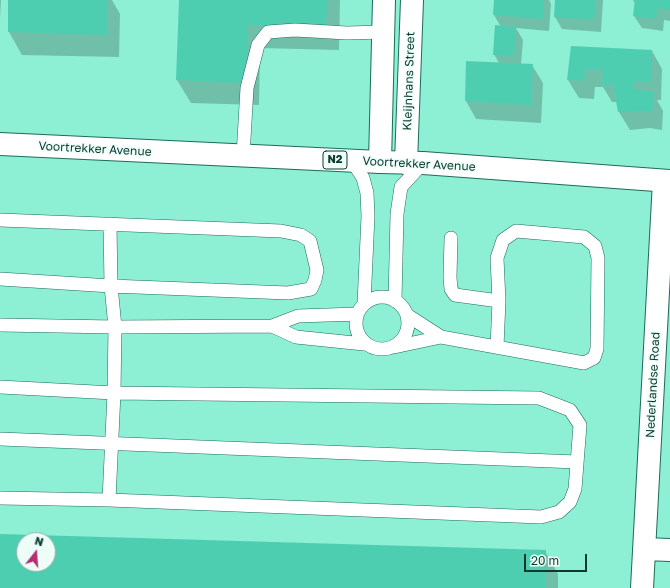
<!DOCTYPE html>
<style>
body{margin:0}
#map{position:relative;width:670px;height:588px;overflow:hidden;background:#8defd4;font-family:"Golos Text",sans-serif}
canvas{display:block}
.north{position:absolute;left:16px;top:532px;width:40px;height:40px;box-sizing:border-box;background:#edfef9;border:1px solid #93afa8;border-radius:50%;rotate:17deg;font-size:11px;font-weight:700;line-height:16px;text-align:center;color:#0d392f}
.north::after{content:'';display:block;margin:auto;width:14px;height:18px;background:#b52f72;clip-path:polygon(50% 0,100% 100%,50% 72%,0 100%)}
.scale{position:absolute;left:524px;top:554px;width:63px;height:18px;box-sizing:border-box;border:2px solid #0d392f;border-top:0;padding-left:5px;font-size:12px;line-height:14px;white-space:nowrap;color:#0d392f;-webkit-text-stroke:3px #edfef9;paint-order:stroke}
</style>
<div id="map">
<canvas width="670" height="588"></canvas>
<div class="north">N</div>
<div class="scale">20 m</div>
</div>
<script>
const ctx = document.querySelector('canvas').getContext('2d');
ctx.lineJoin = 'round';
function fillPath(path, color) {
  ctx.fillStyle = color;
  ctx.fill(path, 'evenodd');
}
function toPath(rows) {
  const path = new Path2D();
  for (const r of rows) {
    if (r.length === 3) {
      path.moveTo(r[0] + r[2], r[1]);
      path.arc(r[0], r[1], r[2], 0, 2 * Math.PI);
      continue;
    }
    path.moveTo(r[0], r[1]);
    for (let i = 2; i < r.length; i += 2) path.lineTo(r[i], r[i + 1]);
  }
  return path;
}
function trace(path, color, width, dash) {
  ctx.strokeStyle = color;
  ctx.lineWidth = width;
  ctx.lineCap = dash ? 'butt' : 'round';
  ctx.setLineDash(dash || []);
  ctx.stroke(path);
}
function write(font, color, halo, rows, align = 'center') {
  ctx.font = font + ' "Golos Text",sans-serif';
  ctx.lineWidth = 3;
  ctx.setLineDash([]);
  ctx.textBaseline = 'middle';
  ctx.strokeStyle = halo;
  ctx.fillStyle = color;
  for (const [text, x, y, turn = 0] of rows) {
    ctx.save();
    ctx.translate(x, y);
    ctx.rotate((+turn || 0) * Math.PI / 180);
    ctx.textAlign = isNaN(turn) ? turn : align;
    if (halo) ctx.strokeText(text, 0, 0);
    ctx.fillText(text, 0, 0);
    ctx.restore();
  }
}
fillPath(toPath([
 [0,0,1,0,0,19],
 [10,0,112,0,120,14,119,57,22,55,9,32],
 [180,0,340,0,339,50,260,48,259,105,191,103,177,80],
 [495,0,549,0,551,4,549,31,516,28,523,40,521,64,532,65,543,83,541,123,476,119,466,101,499,63,494,54,501,27,494,15],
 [556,0,603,0,601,32,562,29,555,17],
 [633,0,670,0,670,21,664,20,663,31,642,28,634,16,636,6],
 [572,47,652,51,662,69,661,100,657,100,663,111,662,130,650,128,630,130,619,112,617,102,612,102,603,87,595,87,594,99,579,98,568,80],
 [0,535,545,551,558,574,558,588,0,588],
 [24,540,48,540,48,564,24,564]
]), '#0003');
fillPath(toPath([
 [8,0,108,0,107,35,8,32],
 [179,0,327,0,326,28,248,25,246,83,176,80],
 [494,0,544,0,543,19,493,15],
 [555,0,596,0,594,20,554,17],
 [635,0,670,0,670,10,658,8,656,19,633,16],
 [495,25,516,27,514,56,493,55],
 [571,46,652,50,652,82,633,81,633,89,654,92,652,112,640,111,618,112,613,84,601,85,604,70,585,69,584,81,567,80],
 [466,61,533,64,531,105,465,101],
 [0,534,546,550,545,588,0,588],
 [24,540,48,540,48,564,24,564]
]), '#4eceb0');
const service = toPath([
 [243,156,247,88,258,45,268,32,295,30,347,33,383,32],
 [352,161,363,178,367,193,368,216,364,304],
 [0,220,281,231,301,235,310,241,317,270,315,280,311,289,288,293,111,286,115,327,272,326,298,316,357,314],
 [451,238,450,277,451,289,455,295,499,301],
 [0,279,111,286,110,224],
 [382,323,26],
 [395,301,397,214,401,187,423,163],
 [407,315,441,337],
 [0,325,115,327,114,393,539,398,570,410,580,425,575,489,570,502,559,512,541,517,109,500,0,498],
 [272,326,296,337,364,344],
 [394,347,441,337,584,363,594,358,597,349,598,258,595,246,584,237,516,231,503,240,497,258,499,301,497,347],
 [0,387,114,393,109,500],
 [0,439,577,462]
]);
const minor = toPath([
 [380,162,384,0],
 [406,163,412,0],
 [644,549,670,550],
 [642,588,664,181]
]);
const trunk = toPath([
 [0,144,380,162,423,163,670,181]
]);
trace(service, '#1c6c5a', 14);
trace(minor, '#1c6c5a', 24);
trace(trunk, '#1c6c5a', 24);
trace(service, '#fff', 13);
trace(minor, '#fff', 22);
trace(trunk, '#fff', 22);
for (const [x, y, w] of [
 [335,160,24]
]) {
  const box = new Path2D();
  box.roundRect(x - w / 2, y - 9, w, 18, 3);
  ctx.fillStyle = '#edfef9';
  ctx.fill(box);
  trace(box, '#0d392f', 1);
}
write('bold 11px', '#0d392f', null, [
 ["N2",335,160]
]);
write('12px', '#0d392f', '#edfef9', [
 ["Kleijnhans Street",409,81,-88],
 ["Voortrekker Avenue",95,149,3],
 ["Voortrekker Avenue",419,164,3],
 ["Nederlandse Road",653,385,-87]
]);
</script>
